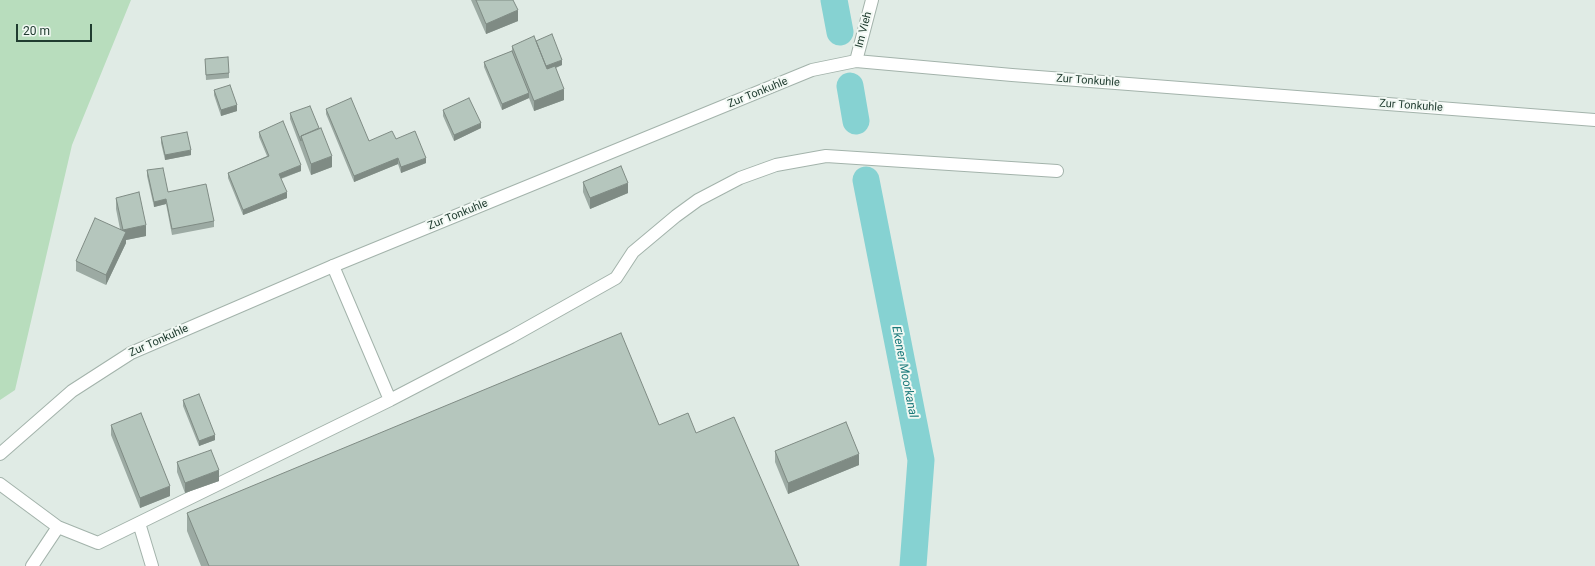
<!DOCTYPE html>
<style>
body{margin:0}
#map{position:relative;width:1595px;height:566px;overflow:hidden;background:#e0ebe5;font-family:Roboto,sans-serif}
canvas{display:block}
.scale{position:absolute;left:16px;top:24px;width:76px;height:18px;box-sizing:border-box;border:2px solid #203c30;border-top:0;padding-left:5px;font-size:12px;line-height:14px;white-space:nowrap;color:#203c30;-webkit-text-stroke:3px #f1f8f3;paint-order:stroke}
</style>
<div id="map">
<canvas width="1595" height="566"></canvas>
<div class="scale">20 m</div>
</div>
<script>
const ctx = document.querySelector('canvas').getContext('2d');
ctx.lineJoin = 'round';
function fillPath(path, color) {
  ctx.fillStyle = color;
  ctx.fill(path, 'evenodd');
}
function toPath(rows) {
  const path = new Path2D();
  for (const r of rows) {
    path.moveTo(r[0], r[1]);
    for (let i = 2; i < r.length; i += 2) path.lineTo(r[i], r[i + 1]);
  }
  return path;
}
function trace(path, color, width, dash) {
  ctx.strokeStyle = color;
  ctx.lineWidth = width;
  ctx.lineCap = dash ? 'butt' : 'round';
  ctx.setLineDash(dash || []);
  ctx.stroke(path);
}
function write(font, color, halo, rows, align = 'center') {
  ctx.font = font + ' Roboto,sans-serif';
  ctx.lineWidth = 4;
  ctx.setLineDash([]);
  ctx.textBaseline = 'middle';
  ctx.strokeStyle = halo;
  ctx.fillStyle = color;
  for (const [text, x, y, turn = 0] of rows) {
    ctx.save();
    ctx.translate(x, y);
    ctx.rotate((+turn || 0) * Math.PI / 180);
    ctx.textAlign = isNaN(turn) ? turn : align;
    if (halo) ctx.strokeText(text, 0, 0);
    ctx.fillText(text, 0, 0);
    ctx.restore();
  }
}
fillPath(toPath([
 [0,0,131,0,72,145,15,390,0,400]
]), '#b8ddbd');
trace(toPath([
 [834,0,840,32],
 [850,86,856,121],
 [866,180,921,460,913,566]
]), '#86d2d2', 27);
const service = toPath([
 [390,400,511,337,616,278,633,252,676,216,698,200,740,178,776,165,826,156,1057,171],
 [0,484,58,527,98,543,390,400,333,266],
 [139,523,152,566],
 [32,566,58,527]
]);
const minor = toPath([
 [856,61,872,0],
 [0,454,72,391,131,353,333,266,812,70,856,61,1012,75,1595,120]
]);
trace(service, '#a3b3ab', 14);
trace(minor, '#a3b3ab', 14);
trace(service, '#fff', 12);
trace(minor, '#fff', 12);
fillPath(toPath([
 [471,0,513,0,518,21,486,34],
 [536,41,562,65,556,68,564,100,534,111,529,98,502,110,484,67,484,62,512,51,512,46],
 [205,59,229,73,229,78,206,80],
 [214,90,237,111,221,116,214,95],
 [326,109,369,141,396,139,426,163,401,173,398,164,354,182,326,114],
 [443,110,481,128,454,141,443,116],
 [290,113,332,167,311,175,290,119],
 [259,132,301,171,281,179,287,198,243,215,228,178,228,173,267,156,259,137],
 [161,137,191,155,165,160,161,143],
 [147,170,168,192,214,221,214,227,172,235,166,204,154,207,147,176],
 [583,182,628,193,590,209,583,192],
 [116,198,146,236,126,240,126,243,106,285,76,271,76,261,120,229,116,209],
 [183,400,215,440,199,446,183,406],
 [111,425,170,496,140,508,111,435],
 [659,425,696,433,799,566,201,566,187,531,187,513],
 [775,451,859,465,788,494,775,462],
 [177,462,219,481,185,493,177,472]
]), '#9caaa3');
fillPath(toPath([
 [518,10,518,21,486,34,486,24],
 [562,60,562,65,544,72,544,67],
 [564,89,564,100,534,111,534,101],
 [529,93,529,98,502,110,502,104],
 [237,105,237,111,221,116,221,110],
 [481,123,481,128,454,141,454,135],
 [191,150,191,155,165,160,165,155],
 [332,156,332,167,311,175,311,164],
 [398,158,398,164,354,182,354,176],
 [426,158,426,163,401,173,401,167],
 [301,165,301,171,279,179,279,174],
 [628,183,628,193,590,209,590,198],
 [287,192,287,198,243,215,243,210],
 [166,199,166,204,154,207,154,202],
 [146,225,146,236,126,240,126,243,106,285,106,275,123,230],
 [215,435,215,440,199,446,199,441],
 [859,454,859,465,788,494,788,483],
 [219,470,219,481,185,493,185,483],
 [170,486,170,496,140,508,140,498]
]), '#7f8b84');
const building = toPath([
 [476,0,513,0,518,10,486,24,476,0],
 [552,34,562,60,546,66,536,41,552,34],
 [534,36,547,69,555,66,564,89,534,101,512,46,534,36],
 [512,51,529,93,502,104,484,62,512,51],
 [228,57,229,73,206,75,205,59,228,57],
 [230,85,237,105,221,110,214,90,230,85],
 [351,98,369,141,392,131,396,139,415,131,426,158,401,167,398,158,354,176,326,109,351,98],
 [469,98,481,123,454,135,443,110,469,98],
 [310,106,319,128,301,136,301,141,290,113,310,106],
 [283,121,301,165,279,174,287,192,243,210,228,173,269,156,259,132,283,121],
 [321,128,332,156,311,164,301,136,321,128],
 [187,132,191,150,165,155,161,137,187,132],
 [621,166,628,183,590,198,583,182,621,166],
 [163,168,168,192,206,184,214,221,172,229,166,199,154,202,147,170,163,168],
 [139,192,146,225,123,230,116,198,139,192],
 [95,218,126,232,106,275,76,261,95,218],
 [621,333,659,425,688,413,696,433,734,417,799,566,209,566,187,513,621,333],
 [199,394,215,435,199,441,183,400,199,394],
 [141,413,170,486,140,498,111,425,141,413],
 [846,422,859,454,788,483,775,451,846,422],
 [211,450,219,470,185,483,177,462,211,450]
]);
fillPath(building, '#b5c6bd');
trace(building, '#7f8b84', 1);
write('11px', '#203c30', '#f1f8f3', [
 ["Im Vieh",864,30,-75],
 ["Zur Tonkuhle",1088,81,4],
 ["Zur Tonkuhle",758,93,-22],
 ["Zur Tonkuhle",1411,106,4],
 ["Zur Tonkuhle",458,215,-22],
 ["Zur Tonkuhle",159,341,-24]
]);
write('italic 12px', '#197879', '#f1f8f3', [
 ["Ekener Moorkanal",904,372,79]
]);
</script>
